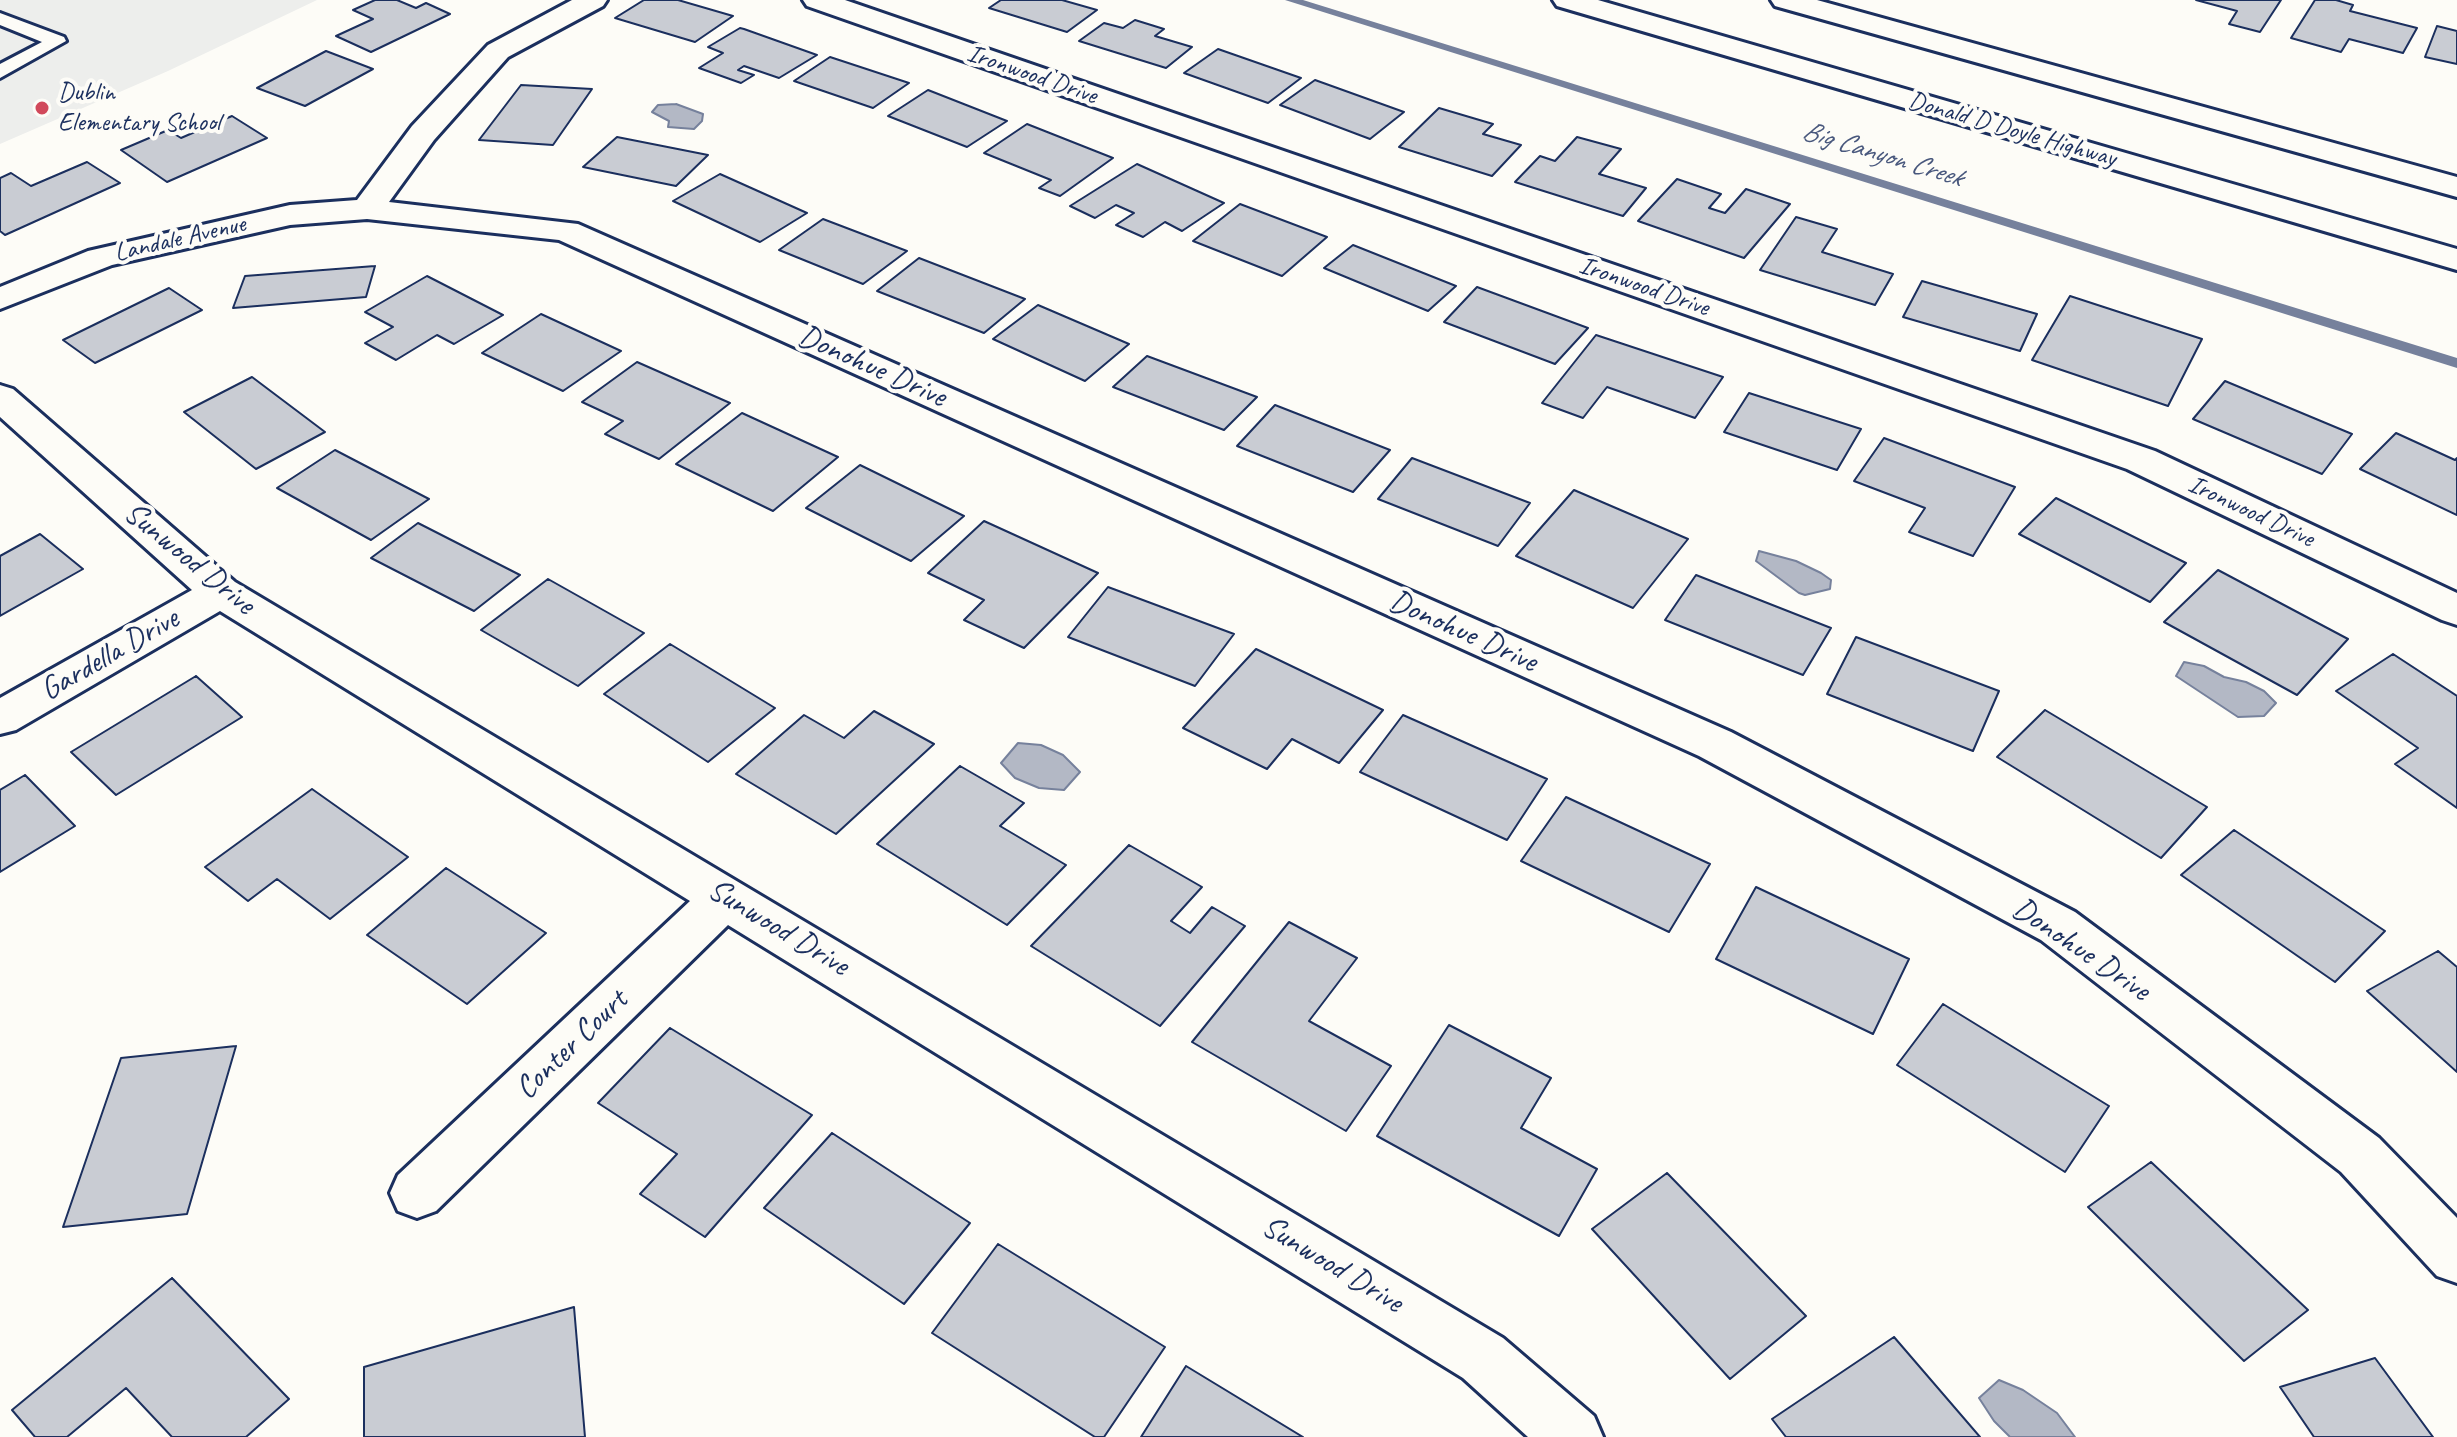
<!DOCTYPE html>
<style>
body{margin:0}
canvas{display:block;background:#fdfcf7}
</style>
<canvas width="2457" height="1437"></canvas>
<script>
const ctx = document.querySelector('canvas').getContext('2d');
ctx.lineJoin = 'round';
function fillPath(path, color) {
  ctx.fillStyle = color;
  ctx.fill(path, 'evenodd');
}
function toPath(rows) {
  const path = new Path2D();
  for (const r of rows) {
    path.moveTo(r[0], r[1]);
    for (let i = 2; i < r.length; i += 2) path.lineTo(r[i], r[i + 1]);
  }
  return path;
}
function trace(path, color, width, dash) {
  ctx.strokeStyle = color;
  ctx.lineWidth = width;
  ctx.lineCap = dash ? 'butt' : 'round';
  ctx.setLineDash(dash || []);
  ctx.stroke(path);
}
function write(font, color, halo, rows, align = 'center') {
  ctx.font = font + ' Caveat,sans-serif';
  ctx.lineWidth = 8;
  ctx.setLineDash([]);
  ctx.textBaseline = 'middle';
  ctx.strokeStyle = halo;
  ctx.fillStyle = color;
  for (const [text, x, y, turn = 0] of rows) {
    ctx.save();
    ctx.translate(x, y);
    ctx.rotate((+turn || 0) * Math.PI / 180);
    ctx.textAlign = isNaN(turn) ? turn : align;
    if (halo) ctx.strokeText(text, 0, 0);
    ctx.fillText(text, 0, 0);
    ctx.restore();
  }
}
fillPath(toPath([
 [0,0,317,0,168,71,0,144]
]), '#edeeec');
const water = toPath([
 [676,104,703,114,702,121,694,129,668,127,669,121,652,112,658,105,676,104],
 [1759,551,1796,561,1821,573,1831,580,1830,589,1805,595,1799,593,1756,561,1759,551],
 [2184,662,2204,666,2224,677,2246,682,2264,691,2276,703,2264,716,2238,717,2176,676,2184,662],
 [1018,743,1041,745,1063,755,1080,772,1064,790,1039,788,1015,778,1001,763,1018,743],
 [1999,1380,2023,1390,2057,1413,2075,1437,2010,1437,1994,1421,1979,1398,1999,1380]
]);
fillPath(water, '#b3b8c5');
trace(water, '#76819c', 2);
fillPath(toPath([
 [1285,0,1303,0,2457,358,2457,368,1285,0]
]), '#76819c');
const building = toPath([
 [375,0,397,0,416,8,426,3,450,14,371,52,336,36,373,19,353,10,375,0],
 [644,0,678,0,733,16,695,42,615,18,644,0],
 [1001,0,1062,0,1097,10,1067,32,989,8,1001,0],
 [2196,0,2281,0,2260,32,2229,24,2237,11,2196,0],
 [2315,0,2336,0,2353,5,2350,11,2417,28,2403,53,2349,39,2341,52,2291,38,2315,0],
 [1135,20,1164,29,1155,36,1192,47,1166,68,1079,41,1104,23,1123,28,1135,20],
 [2437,26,2457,31,2457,64,2425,57,2437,26],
 [740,28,744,29,817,55,779,78,744,66,738,70,754,75,741,83,699,68,723,53,708,47,740,28],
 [1218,49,1301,78,1268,103,1184,73,1218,49],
 [326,51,373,69,305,106,257,88,326,51],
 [830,57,909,83,873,108,794,81,830,57],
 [1315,80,1404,112,1370,139,1280,105,1315,80],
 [521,85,592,89,553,145,479,140,521,85],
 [928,90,1007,121,967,147,888,116,928,90],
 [1439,108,1493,124,1483,134,1521,145,1492,176,1399,147,1439,108],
 [232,116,267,138,167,182,121,150,168,130,181,138,232,116],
 [1027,124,1113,158,1060,196,1039,188,1051,180,984,153,1027,124],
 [617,137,708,155,676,186,583,167,617,137],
 [1577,137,1621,149,1599,174,1646,188,1623,216,1515,182,1540,156,1555,161,1577,137],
 [87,162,120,183,5,235,0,231,0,178,11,173,31,186,87,162],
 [1137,164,1224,203,1182,231,1165,222,1143,237,1116,225,1134,213,1116,205,1095,218,1070,206,1137,164],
 [720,174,807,213,760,242,673,201,720,174],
 [1677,179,1721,194,1709,208,1725,213,1746,189,1790,204,1744,258,1638,221,1677,179],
 [1240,204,1327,237,1282,276,1193,241,1240,204],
 [1796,217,1837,229,1822,252,1893,274,1875,305,1760,270,1796,217],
 [823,219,907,251,863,284,779,250,823,219],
 [1353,245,1456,286,1428,311,1324,268,1353,245],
 [919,258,1025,299,984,333,877,291,919,258],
 [375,266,366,297,233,308,245,276,375,266],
 [427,276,503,315,454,344,437,335,396,360,365,343,393,327,365,312,427,276],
 [1922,281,2037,314,2020,351,1903,317,1922,281],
 [1477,287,1588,328,1555,364,1444,322,1477,287],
 [169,288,202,310,95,363,63,340,169,288],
 [2070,296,2202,339,2168,406,2032,360,2070,296],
 [1038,305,1129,344,1085,381,993,339,1038,305],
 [541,314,621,351,563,391,482,353,541,314],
 [1596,335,1723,377,1695,418,1607,387,1583,418,1542,403,1596,335],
 [1147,356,1257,397,1224,430,1113,387,1147,356],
 [637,362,730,403,659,459,605,434,623,421,582,402,637,362],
 [252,377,325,432,256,469,184,412,252,377],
 [2225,381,2352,434,2322,474,2193,419,2225,381],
 [1749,393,1861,429,1837,470,1724,432,1749,393],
 [1275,405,1390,450,1353,492,1237,446,1275,405],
 [742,413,838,457,773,511,676,464,742,413],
 [2396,433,2455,460,2457,458,2457,515,2360,469,2396,433],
 [1884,438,2015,487,1973,556,1909,532,1925,508,1854,481,1884,438],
 [335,450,429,499,371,540,277,488,335,450],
 [1412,458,1530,503,1498,546,1378,499,1412,458],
 [860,465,964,516,911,561,806,508,860,465],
 [1574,490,1688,539,1633,608,1516,556,1574,490],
 [2056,498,2186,563,2150,602,2019,534,2056,498],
 [984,521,1098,573,1024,648,964,620,984,600,928,573,984,521],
 [418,523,520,575,474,611,371,558,418,523],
 [40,534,83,569,0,616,0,556,40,534],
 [2218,570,2348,639,2297,695,2164,622,2218,570],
 [1696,575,1831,628,1803,675,1665,620,1696,575],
 [548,579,644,633,578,686,481,630,548,579],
 [1108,587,1234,634,1195,686,1068,637,1108,587],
 [1856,637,1999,691,1973,751,1827,694,1856,637],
 [670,644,775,708,708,762,604,694,670,644],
 [1256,649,1383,710,1339,763,1292,739,1267,769,1183,728,1256,649],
 [2393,654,2457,696,2457,808,2395,764,2418,748,2336,691,2393,654],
 [196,676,242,717,116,795,71,752,196,676],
 [2045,710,2207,807,2161,858,1997,757,2045,710],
 [874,711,934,744,836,834,736,774,804,715,844,738,874,711],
 [1403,715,1547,779,1507,840,1360,772,1403,715],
 [960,766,1024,803,1000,826,1066,865,1007,925,877,844,960,766],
 [25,775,75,826,0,872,0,790,25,775],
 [312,789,408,857,330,919,277,879,248,901,205,867,312,789],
 [1566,797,1710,864,1669,932,1521,861,1566,797],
 [2234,830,2385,931,2335,982,2181,875,2234,830],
 [1129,845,1202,887,1171,921,1190,933,1212,907,1245,926,1160,1026,1031,946,1129,845],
 [446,868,546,933,467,1004,367,935,446,868],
 [1756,887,1909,959,1873,1034,1716,959,1756,887],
 [1289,922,1357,958,1309,1021,1391,1066,1346,1131,1192,1042,1289,922],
 [2438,951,2457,967,2457,1072,2367,991,2438,951],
 [1943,1004,2109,1106,2065,1172,1897,1065,1943,1004],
 [1449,1025,1551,1078,1521,1128,1597,1169,1559,1236,1377,1136,1449,1025],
 [670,1028,812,1115,705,1237,640,1194,677,1154,598,1103,670,1028],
 [236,1046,187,1214,63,1227,121,1058,236,1046],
 [832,1133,970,1223,904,1304,764,1208,832,1133],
 [2151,1162,2308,1310,2244,1361,2088,1207,2151,1162],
 [1667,1173,1806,1316,1730,1379,1592,1229,1667,1173],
 [998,1244,1165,1347,1104,1437,1095,1437,932,1333,998,1244],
 [172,1278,289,1399,246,1437,172,1437,126,1388,67,1437,35,1437,12,1410,172,1278],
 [574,1307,585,1437,364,1437,364,1367,574,1307],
 [1894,1337,1980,1437,1786,1437,1772,1419,1894,1337],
 [2375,1358,2433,1437,2314,1437,2280,1387,2375,1358],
 [1186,1366,1303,1437,1141,1437,1186,1366]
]);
fillPath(building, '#c9ccd3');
trace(building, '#1b2f5e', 2);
const lane = toPath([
 [0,13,64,37,66,41,0,78,0,64,42,42,0,25,0,13]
]);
const street = toPath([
 [572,0,607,0,603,6,508,57,434,140,389,202,578,224,1731,732,2075,912,2379,1138,2457,1218,2457,1283,2437,1276,2341,1172,2041,940,1699,756,559,240,367,219,290,225,112,265,0,309,0,287,88,251,290,205,357,200,412,126,488,45,572,0],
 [803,0,845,0,2155,451,2457,593,2457,625,2442,620,2127,469,807,6,803,0],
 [0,385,13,389,235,582,1503,1338,1594,1416,1603,1437,1528,1437,1463,1378,728,925,436,1211,417,1218,398,1211,390,1193,398,1175,690,901,220,611,16,730,0,734,0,698,192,590,0,417,0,385]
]);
const highway = toPath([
 [1553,0,1598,0,2457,249,2457,270,1557,6,1553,0],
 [1771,0,1817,0,2457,177,2457,197,1775,6,1771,0]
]);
trace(lane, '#1b2f5e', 6);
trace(street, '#1b2f5e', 6);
trace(highway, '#1b2f5e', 6);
fillPath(lane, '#fdfcf7');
fillPath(street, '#fdfcf7');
fillPath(highway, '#fdfcf7');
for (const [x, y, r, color] of [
 [42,108,8,"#d1495b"]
]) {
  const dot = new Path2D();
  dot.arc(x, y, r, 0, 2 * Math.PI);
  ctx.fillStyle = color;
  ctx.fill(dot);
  trace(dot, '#fdfcf7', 3);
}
write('26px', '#1b2f5e', '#fdfcf7', [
 ["Ironwood Drive",1032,75,19],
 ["Donald D Doyle Highway",2012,130,16],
 ["Landale Avenue",180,239,-13],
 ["Ironwood Drive",1644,287,19],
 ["Ironwood Drive",2251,512,25]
]);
write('26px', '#1b2f5e', '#fdfcf7', [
 ["Dublin",58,93],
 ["Elementary School",58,123]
], 'left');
write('italic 28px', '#49587d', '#fdfcf7', [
 ["Big Canyon Creek",1882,155,17]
]);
write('32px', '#1b2f5e', '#fdfcf7', [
 ["Donohue Drive",872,367,24],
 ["Sunwood Drive",189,559,39],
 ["Donohue Drive",1463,632,24],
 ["Gardella Drive",110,655,-30],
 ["Sunwood Drive",778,928,31],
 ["Donohue Drive",2081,950,34],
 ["Conter Court",572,1045,-44],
 ["Sunwood Drive",1332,1265,31]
]);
</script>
